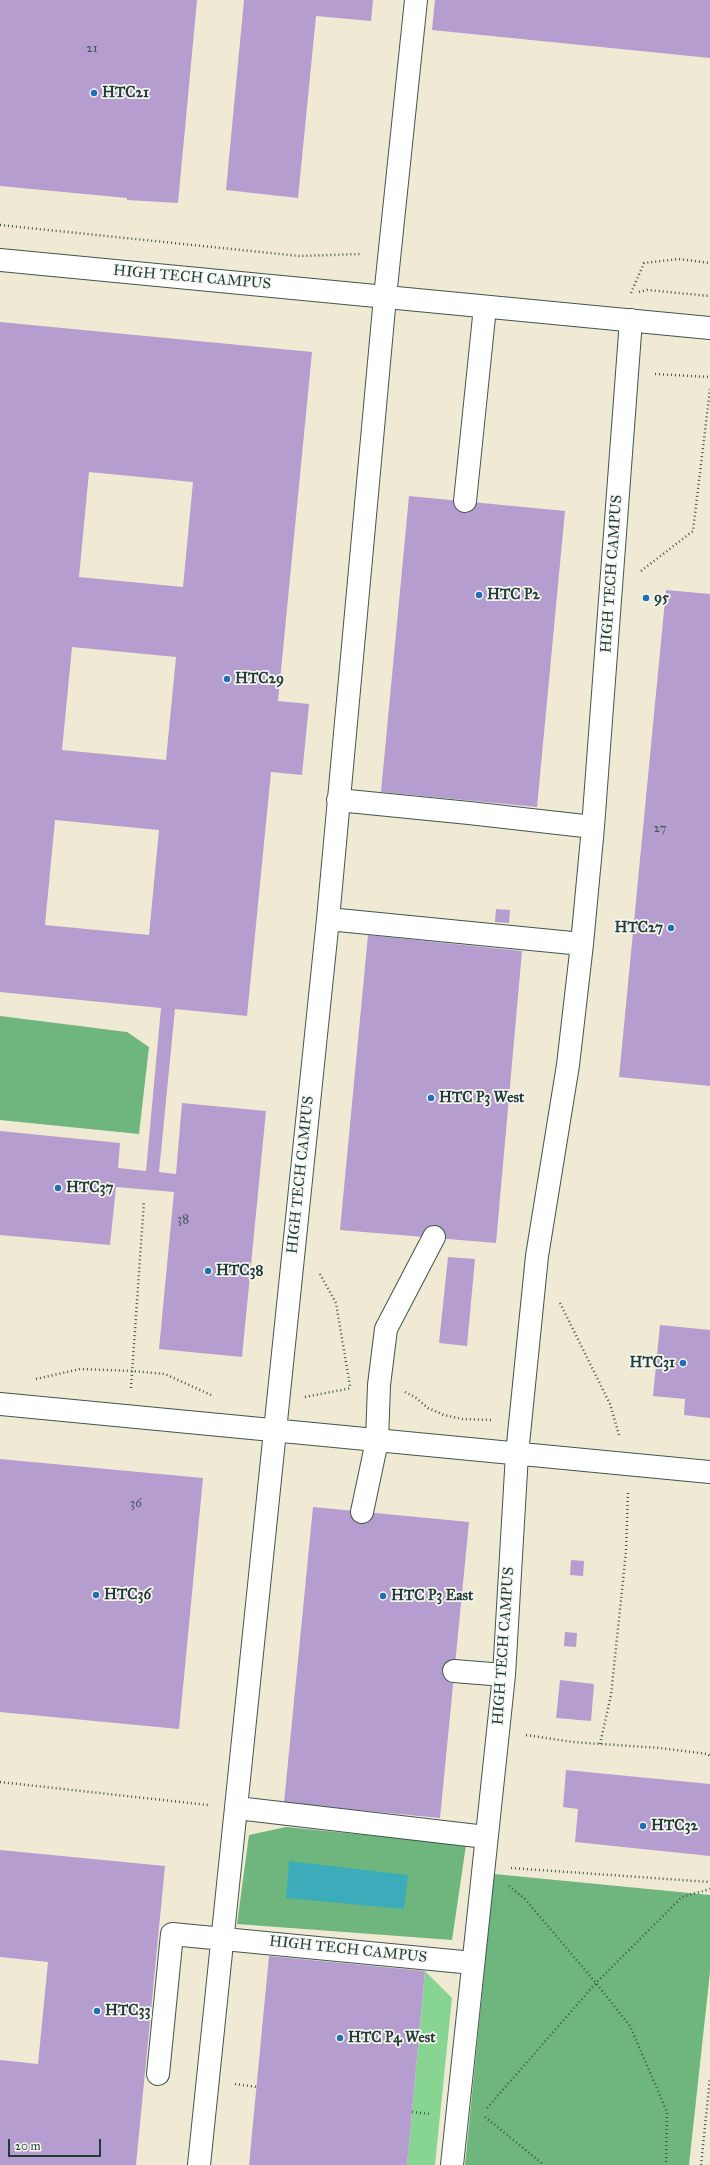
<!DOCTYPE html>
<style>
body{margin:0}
#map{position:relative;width:710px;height:2165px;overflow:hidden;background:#f0e9d4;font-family:"IM FELL Great Primer",serif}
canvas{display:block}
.scale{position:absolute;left:8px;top:2139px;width:93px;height:18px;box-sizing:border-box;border:2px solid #1f3d34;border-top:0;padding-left:5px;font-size:12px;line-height:14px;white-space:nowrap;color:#1f3d34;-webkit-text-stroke:3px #f6f6f2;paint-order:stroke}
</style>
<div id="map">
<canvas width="710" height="2165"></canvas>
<div class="scale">20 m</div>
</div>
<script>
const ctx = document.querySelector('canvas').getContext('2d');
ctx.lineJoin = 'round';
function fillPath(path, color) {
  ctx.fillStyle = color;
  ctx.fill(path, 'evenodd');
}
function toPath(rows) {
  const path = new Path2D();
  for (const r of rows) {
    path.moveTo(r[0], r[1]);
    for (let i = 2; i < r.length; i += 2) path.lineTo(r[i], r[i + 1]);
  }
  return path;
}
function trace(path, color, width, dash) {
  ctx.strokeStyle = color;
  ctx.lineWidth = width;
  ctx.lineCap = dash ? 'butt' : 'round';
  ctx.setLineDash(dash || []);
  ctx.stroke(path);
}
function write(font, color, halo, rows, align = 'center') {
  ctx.font = font + ' "IM FELL Great Primer",serif';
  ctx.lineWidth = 3.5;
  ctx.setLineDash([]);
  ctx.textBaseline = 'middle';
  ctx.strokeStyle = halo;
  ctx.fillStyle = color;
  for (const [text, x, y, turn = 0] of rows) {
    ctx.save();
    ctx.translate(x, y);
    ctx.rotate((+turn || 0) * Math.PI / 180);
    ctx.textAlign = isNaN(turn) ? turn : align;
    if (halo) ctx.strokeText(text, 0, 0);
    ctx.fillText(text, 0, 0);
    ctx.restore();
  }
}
fillPath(toPath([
 [425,1971,452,1998,435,2165,407,2165]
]), '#88d593');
fillPath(toPath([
 [0,1016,127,1032,149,1047,139,1134,0,1120],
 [286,1827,466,1845,452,1940,237,1924,249,1835],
 [494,1874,710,1895,710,1972,689,2165,465,2165]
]), '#6eb67d');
fillPath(toPath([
 [289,1861,408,1875,404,1909,286,1898]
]), '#3dacba');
fillPath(toPath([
 [0,0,197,0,178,203,127,200,127,198,0,186],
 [244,0,373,0,371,21,316,16,298,198,226,190],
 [435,0,710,0,710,58,432,30],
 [0,322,312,352,278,701,309,704,302,775,271,772,247,1016,175,1009,159,1172,176,1174,182,1103,266,1111,242,1357,159,1349,174,1192,116,1187,110,1245,0,1235,0,1131,120,1143,118,1168,146,1171,161,1008,0,992],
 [89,472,193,482,183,587,79,577],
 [72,647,176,657,166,760,62,750],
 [55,820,159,830,149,935,45,925],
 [409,496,565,511,537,807,381,792],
 [666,590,710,594,710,1086,619,1077],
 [496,909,510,910,509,923,495,922],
 [368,935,522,951,496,1243,340,1230],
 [448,1257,475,1259,467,1346,439,1343],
 [660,1325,710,1330,710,1418,684,1415,685,1399,653,1396],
 [0,1459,203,1478,179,1729,0,1712],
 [313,1507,469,1522,440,1818,284,1803],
 [571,1560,584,1561,583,1576,570,1575],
 [565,1632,577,1633,576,1647,564,1646],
 [560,1680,594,1684,591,1721,557,1718,556,1719],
 [566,1770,710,1784,710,1856,575,1842,578,1809,563,1807],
 [0,1850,165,1866,136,2165,0,2165,0,2060,38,2064,48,1962,0,1957],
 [269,1956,425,1971,407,2165,249,2165]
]), '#b69dcf');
const minor = toPath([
 [0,260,710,328],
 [465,501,485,307],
 [338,800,469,813,593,827],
 [328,919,582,944],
 [0,1404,710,1472],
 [362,1512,377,1441,379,1385,386,1329,434,1237],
 [454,1671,504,1675],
 [237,1808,486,1837],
 [158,2074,172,1934,473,1963],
 [199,2165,328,919,385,297,416,0],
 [452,2165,504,1675,517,1454,537,1256,568,1065,582,944,593,827,631,320]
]);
trace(minor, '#3e574c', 24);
trace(toPath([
 [0,225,299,256,362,254],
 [639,292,647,290,710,296],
 [631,293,644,263,679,259,710,263],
 [655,374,710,377],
 [641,571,693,531,710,389],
 [320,1274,336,1303,350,1386],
 [560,1303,610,1404,619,1435],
 [36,1379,80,1369,133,1371,165,1374,211,1395],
 [131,1388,144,1201],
 [405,1392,415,1397,428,1408,444,1415,462,1419,493,1420],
 [305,1397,352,1388],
 [526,1735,573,1742,660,1748,708,1754,710,1756],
 [600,1744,611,1695,626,1552,628,1491],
 [0,1782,208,1805],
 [511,1868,710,1882],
 [509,1886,525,1899,596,1983,630,2026,667,2112,666,2165],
 [235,2084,257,2087],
 [487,2108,596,1983,682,1897,710,1889],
 [412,2112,430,2114],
 [485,2117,544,2165],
 [701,2165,710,2078]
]), '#3e574c', 2.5, [1, 3]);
trace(minor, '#fff', 22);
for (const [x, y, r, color] of [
 [94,93,4,"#1f6fb2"],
 [479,595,4,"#1f6fb2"],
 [646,598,4,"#1f6fb2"],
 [227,679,4,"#1f6fb2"],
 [671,928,4,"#1f6fb2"],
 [431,1098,4,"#1f6fb2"],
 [58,1188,4,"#1f6fb2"],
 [208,1271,4,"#1f6fb2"],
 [683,1363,4,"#1f6fb2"],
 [96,1595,4,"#1f6fb2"],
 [383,1596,4,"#1f6fb2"],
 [643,1826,4,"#1f6fb2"],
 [97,2011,4,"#1f6fb2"],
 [340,2038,4,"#1f6fb2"]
]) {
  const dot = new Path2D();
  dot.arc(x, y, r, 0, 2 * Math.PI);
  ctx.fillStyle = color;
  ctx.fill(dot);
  trace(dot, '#f6f6f2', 1.5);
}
write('13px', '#45555b', null, [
 ["21",92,49],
 ["27",660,829],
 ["38",183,1220],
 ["36",136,1504]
]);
write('bold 15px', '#1f3d34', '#f6f6f2', [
 ["HTC21",102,93],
 ["HTC P2",487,595],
 ["95",654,598],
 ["HTC29",235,679],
 ["HTC27",663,928,"right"],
 ["HTC P3 West",439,1098],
 ["HTC37",66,1188],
 ["HTC38",216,1271],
 ["HTC31",675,1363,"right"],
 ["HTC36",104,1595],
 ["HTC P3 East",391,1596],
 ["HTC32",651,1826],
 ["HTC33",105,2011],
 ["HTC P4 West",348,2038]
], 'left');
write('15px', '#1f3d34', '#f6f6f2', [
 ["HIGH TECH CAMPUS",192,278,5],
 ["HIGH TECH CAMPUS",612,574,-86],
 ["HIGH TECH CAMPUS",301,1175,-84],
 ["HIGH TECH CAMPUS",504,1646,-86],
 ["HIGH TECH CAMPUS",348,1950,6]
]);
</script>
